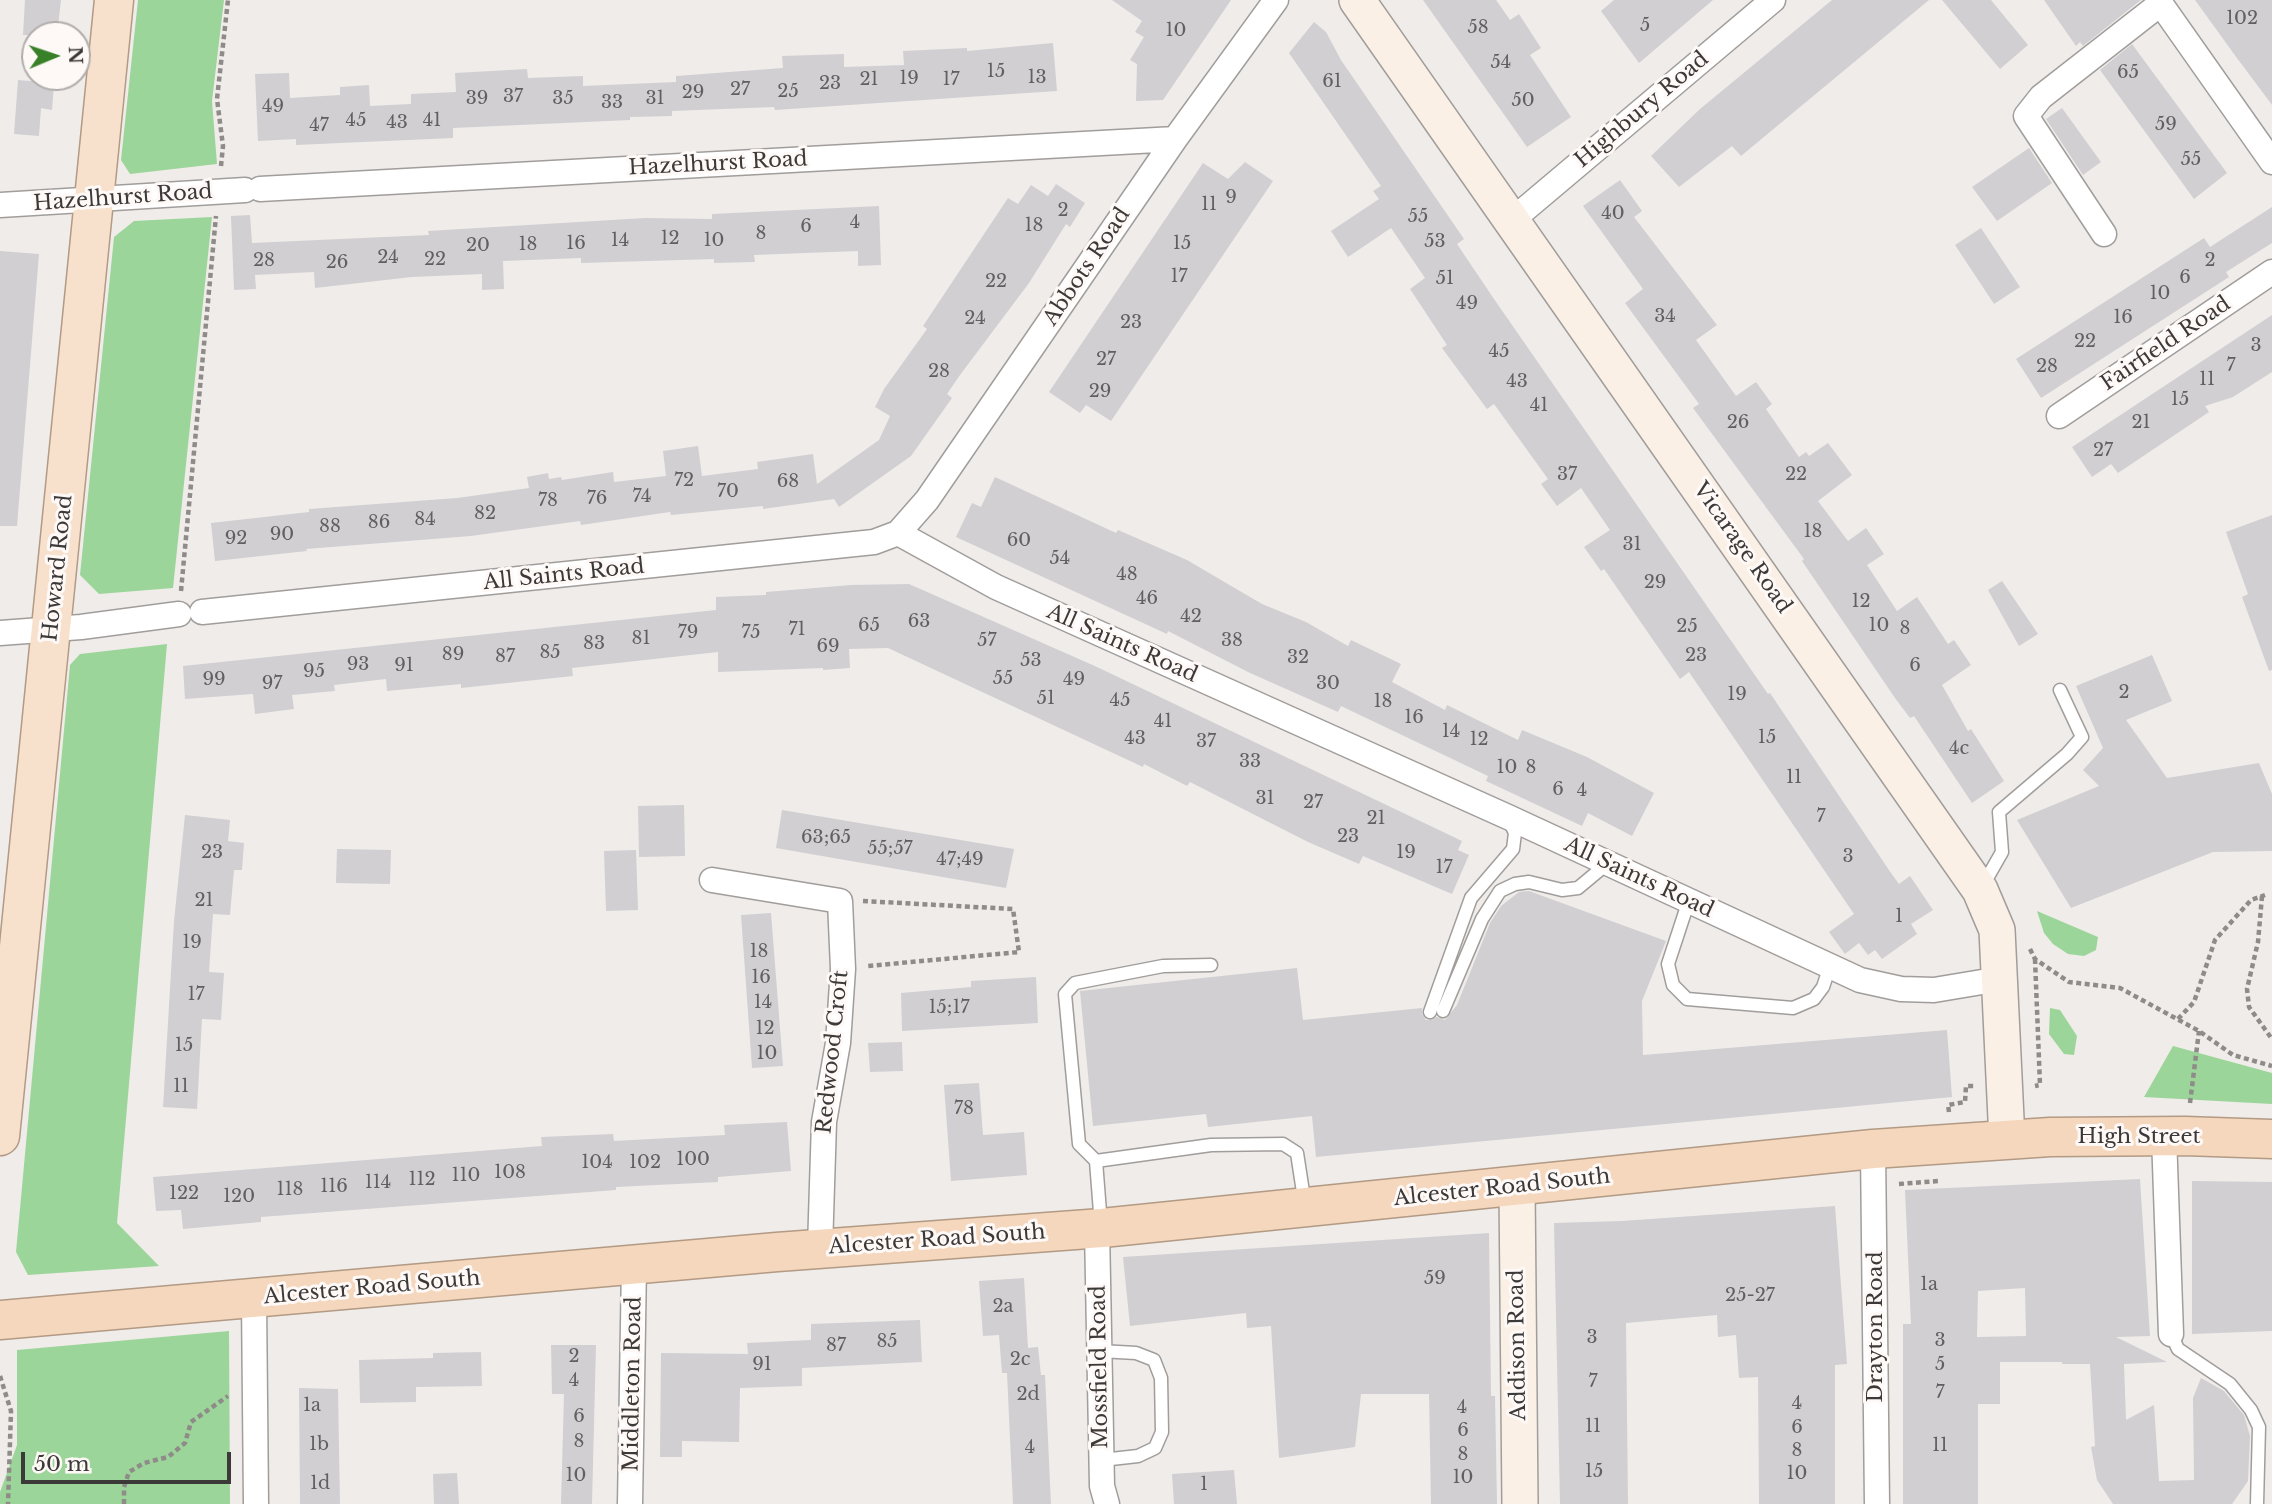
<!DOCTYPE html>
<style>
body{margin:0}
#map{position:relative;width:2272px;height:1504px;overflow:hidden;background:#f0ecea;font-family:"Libre Baskerville",serif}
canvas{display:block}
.north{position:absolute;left:21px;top:21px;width:70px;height:70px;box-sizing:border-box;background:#fef9f7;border:2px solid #b0adab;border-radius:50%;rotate:88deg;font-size:19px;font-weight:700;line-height:28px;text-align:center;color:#3c3a39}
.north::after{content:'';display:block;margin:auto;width:24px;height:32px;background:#388128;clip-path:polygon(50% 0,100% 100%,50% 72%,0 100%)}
.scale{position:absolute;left:21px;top:1452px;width:210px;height:32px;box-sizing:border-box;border:4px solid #3c3a39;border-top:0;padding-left:9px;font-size:21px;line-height:24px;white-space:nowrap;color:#3c3a39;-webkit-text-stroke:5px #fef9f7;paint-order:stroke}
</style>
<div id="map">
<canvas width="2272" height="1504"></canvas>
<div class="north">N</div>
<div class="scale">50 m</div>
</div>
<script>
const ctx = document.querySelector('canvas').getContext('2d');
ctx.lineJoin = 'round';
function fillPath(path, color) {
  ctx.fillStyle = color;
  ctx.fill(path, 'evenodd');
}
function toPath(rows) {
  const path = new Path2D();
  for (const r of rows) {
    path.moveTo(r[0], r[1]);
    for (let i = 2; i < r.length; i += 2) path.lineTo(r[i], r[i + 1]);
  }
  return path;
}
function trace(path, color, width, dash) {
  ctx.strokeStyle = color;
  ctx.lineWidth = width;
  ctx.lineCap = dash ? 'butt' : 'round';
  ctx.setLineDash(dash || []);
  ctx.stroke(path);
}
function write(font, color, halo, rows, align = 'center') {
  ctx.font = font + ' "Libre Baskerville",serif';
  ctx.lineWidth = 6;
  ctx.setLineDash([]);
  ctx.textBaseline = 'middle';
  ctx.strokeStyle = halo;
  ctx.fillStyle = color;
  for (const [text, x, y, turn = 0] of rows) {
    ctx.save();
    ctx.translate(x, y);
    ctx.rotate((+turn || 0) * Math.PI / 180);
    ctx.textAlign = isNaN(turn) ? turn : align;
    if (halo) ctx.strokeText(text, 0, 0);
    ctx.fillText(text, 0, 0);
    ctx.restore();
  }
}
fillPath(toPath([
 [138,0,224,0,212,101,217,164,130,174,121,160],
 [212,217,173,588,99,594,80,575,114,237,134,221],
 [167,644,117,1223,159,1266,28,1275,16,1252,70,665,80,654],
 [2037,911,2098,937,2096,950,2084,956,2068,954,2053,944,2044,933],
 [2050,1008,2060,1010,2077,1036,2074,1055,2064,1054,2049,1034],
 [2173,1046,2272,1073,2272,1104,2144,1097],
 [229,1331,230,1504,0,1504,0,1492,17,1445,17,1350]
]), '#9cd599');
fillPath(toPath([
 [25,0,61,0,57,35,23,35],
 [1112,0,1231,0,1163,100,1136,101,1137,64,1130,60,1144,37,1135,32,1142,21],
 [1423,0,1496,0,1510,20,1519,14,1541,48,1530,55,1571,117,1527,147],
 [1614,0,1713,0,1639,63,1601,11],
 [1832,0,1929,0,1741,156,1732,146,1679,187,1651,156,1700,109],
 [1942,0,1991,0,2028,45,2000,69],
 [2044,0,2141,0,2083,46,2080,42,2076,46],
 [2195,0,2272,0,2272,105,2234,54],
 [1314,22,1326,32,1341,60,1464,239,1457,244,1494,299,1768,694,1770,693,1891,873,1899,884,1910,876,1933,910,1911,924,1917,934,1882,959,1875,950,1868,955,1859,943,1845,954,1829,932,1854,914,1689,672,1680,679,1604,569,1601,571,1584,547,1610,530,1581,488,1557,506,1541,484,1548,479,1494,404,1487,409,1442,348,1447,345,1410,289,1425,278,1391,228,1348,257,1331,231,1379,199,1373,191,1381,186,1289,53],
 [1053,43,1057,91,775,110,774,107,672,111,672,116,630,117,630,120,453,128,453,138,296,145,296,139,258,141,255,74,289,73,290,98,340,95,340,87,369,85,370,106,411,104,411,94,456,92,455,73,527,69,528,78,583,76,583,86,676,82,676,76,783,68,782,56,844,54,844,67,904,65,903,51,967,48,967,51],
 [2132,44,2227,173,2194,199,2100,70],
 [18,80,54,83,52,110,41,108,39,136,14,134],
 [2062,108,2101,162,2083,175,2046,119],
 [2029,148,2052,183,1997,221,1972,187],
 [1245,162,1273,181,1111,421,1086,405,1080,413,1049,392,1203,163,1228,179],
 [1620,180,1642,211,1634,217,1717,325,1696,340,1736,396,1756,382,1772,404,1766,409,1799,457,1806,452,1809,456,1828,443,1852,475,1818,501,1848,541,1866,528,1884,554,1867,565,1897,611,1917,597,1948,644,1954,640,1971,665,1942,685,1968,731,1971,729,2004,781,1972,803,1914,716,1910,718,1895,698,1802,561,1804,559,1693,408,1699,404,1625,303,1643,289,1583,206],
 [1056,184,1085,203,1070,227,1066,224,1029,283,960,375,947,394,952,398,911,456,839,507,834,499,763,509,763,506,671,515,670,512,581,525,580,521,471,536,306,549,307,551,215,561,211,523,309,512,309,509,457,498,529,488,527,477,548,473,549,479,561,477,562,480,613,472,614,482,666,476,663,451,698,446,702,476,758,469,757,462,813,454,817,484,879,440,890,416,875,407,884,389,927,329,923,326,1008,198,1018,204,1031,185,1048,196],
 [879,206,881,265,858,266,858,251,754,255,755,262,714,263,714,259,581,263,581,258,503,261,504,289,482,290,482,274,412,277,315,288,314,272,255,275,256,289,234,290,231,216,250,215,252,243,429,235,428,231,645,218,712,219,712,214],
 [2272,207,2272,243,2226,272,2229,277,2041,398,2016,359,2204,238,2210,247],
 [1981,228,2020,287,1994,304,1955,245],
 [0,251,39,254,17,526,0,526],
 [2272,315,2272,372,2233,397,2205,406,2209,412,2118,473,2111,464,2092,477,2072,447],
 [995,477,1116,533,1118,530,1187,560,1262,604,1306,622,1348,646,1351,640,1401,664,1392,682,1445,710,1447,705,1518,740,1522,730,1587,757,1654,793,1632,836,1588,813,1582,826,1486,781,1488,776,1341,706,1338,712,1250,673,1168,631,1167,634,956,537,972,503,981,507],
 [2272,515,2272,670,2269,671,2242,597,2248,594,2226,532],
 [2002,581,2038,634,2019,646,1988,590],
 [909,584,1097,667,1462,841,1458,850,1469,855,1452,894,1363,856,1359,864,1308,842,1190,782,1187,786,1144,764,1143,767,888,648,849,649,850,668,823,670,823,668,718,672,718,652,572,668,573,676,461,688,461,684,387,691,386,679,334,685,335,691,292,695,294,709,255,714,253,694,185,699,183,666,716,610,716,597,766,595,766,592,851,585],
 [2152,655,2172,701,2126,720,2167,778,2259,763,2272,794,2272,851,2213,852,2071,908,2017,820,2099,786,2083,770,2103,748,2076,686],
 [684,805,685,856,639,857,638,806],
 [782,810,1014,849,1006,888,776,848],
 [185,815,230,820,228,841,244,843,242,870,234,870,230,915,213,914,209,972,224,973,221,1020,202,1019,197,1109,163,1107,174,921],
 [337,849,391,850,390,884,336,883],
 [636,850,638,910,606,911,604,851],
 [1529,891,1666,941,1642,1001,1643,1055,1947,1030,1952,1097,1316,1157,1312,1116,1208,1127,1206,1114,1093,1126,1080,991,1297,968,1303,1020,1422,1008,1422,1014,1426,1020,1437,1017,1445,1020,1457,1005,1490,923,1501,906,1519,892],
 [771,913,783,1066,752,1068,741,915],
 [1036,977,1038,1023,902,1031,901,993,971,987,971,981],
 [902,1042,903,1071,870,1072,868,1043],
 [979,1083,983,1135,1024,1132,1027,1175,951,1181,944,1085],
 [787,1122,791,1171,718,1177,718,1182,616,1187,616,1190,261,1217,261,1222,183,1229,181,1210,156,1211,153,1177,542,1146,541,1137,613,1134,614,1141,725,1135,724,1125],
 [2140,1179,2150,1336,2116,1337,2167,1362,2124,1364,2126,1420,2154,1405,2159,1481,2194,1480,2193,1398,2201,1378,2224,1391,2244,1415,2250,1436,2248,1481,2232,1504,2113,1504,2097,1480,2091,1447,2095,1446,2090,1364,2062,1364,2062,1362,2000,1362,2000,1404,1978,1404,1978,1504,1903,1504,1903,1324,1911,1324,1905,1190],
 [2025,1288,2026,1336,1977,1337,1978,1291],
 [2192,1181,2272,1182,2272,1331,2192,1334],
 [1835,1206,1847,1364,1835,1365,1835,1504,1759,1504,1758,1377,1739,1378,1736,1335,1718,1337,1717,1315,1626,1323,1628,1504,1560,1504,1554,1223,1622,1221],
 [1489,1233,1491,1396,1495,1396,1497,1504,1431,1504,1429,1394,1361,1394,1355,1447,1279,1458,1271,1326,1247,1328,1246,1313,1130,1326,1123,1257],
 [1024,1278,1028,1348,1038,1347,1041,1375,1045,1375,1051,1504,1013,1504,1007,1373,1002,1373,999,1335,983,1336,979,1281],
 [920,1320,922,1362,802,1368,802,1386,740,1388,739,1442,682,1441,682,1457,660,1457,661,1353,748,1354,747,1343,811,1340,811,1324],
 [551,1345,596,1345,592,1504,561,1504,564,1394,552,1394],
 [481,1352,482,1386,416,1387,416,1402,360,1403,359,1360,433,1358,433,1353],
 [299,1388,338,1389,340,1504,300,1504],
 [1234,1470,1237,1504,1174,1504,1172,1474],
 [457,1473,459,1504,434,1504,433,1474]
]), '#d1cfd2');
const service = toPath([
 [1982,887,2002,852,1999,812,2067,754,2082,737,2060,690],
 [1689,900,1668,964,1673,985,1687,999,1793,1008,1814,999,1823,987,1830,966],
 [1443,1011,1482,919,1500,891,1515,884,1529,882,1562,890,1578,888,1608,863],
 [1430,1012,1471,898,1513,849,1515,833,1509,820],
 [1096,1161,1079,1144,1065,994,1075,983,1163,966,1211,965],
 [1101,1225,1096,1161,1211,1145,1283,1144,1297,1153,1305,1205],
 [2171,1334,2178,1349,2230,1384,2251,1410,2259,1427,2257,1504],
 [1100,1351,1136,1353,1154,1360,1161,1378,1162,1432,1155,1448,1138,1456,1102,1460]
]);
const minor = toPath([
 [2158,0,2272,162],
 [260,189,1175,139],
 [0,205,245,190],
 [1511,221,1773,0],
 [2104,234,2026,116,2041,97,2160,4],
 [2059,416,2272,272],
 [898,533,996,587,1508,817,1860,980,1901,989,1934,990,2000,979],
 [202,612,874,542,898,533,927,500,1175,139,1276,0],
 [0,633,81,627,179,614],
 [712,880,840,901,843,969,838,1043,824,1122,820,1248],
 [2164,1136,2171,1334],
 [1873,1149,1877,1504],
 [1097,1229,1102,1486,1107,1504],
 [254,1299,256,1504],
 [630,1504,634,1264]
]);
const secondary = toPath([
 [1357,0,1980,890,1997,930,2007,1140],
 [1517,1187,1520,1504]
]);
const primary = toPath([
 [0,1136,114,0]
]);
const trunk = toPath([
 [0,1320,777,1252,1102,1228,1873,1149,2050,1137,2185,1136,2272,1139]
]);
trace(service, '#a19d9b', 15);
trace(minor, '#a19d9b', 27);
trace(secondary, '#a19d9b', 38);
trace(primary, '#b29a84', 41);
trace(trunk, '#b29a84', 41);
trace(toPath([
 [221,166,223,146,217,99,228,0],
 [181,591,216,216],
 [2262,896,2258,942,2247,989,2249,1007,2272,1039],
 [863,901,1013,909,1019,952,868,966],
 [2030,949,2035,959,2069,982,2120,988,2199,1031,2233,1055,2272,1066],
 [2035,959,2040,1085,2035,1086],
 [2178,1019,2194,1002,2215,940,2251,900,2265,895],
 [2190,1103,2199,1031],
 [1949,1112,1948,1105,1965,1102,1966,1086,1974,1086],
 [1899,1184,1939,1181],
 [0,1376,11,1411,8,1504],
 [124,1504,124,1487,129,1472,144,1463,168,1457,185,1443,191,1422,228,1396]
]), '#8e8b89', 4.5, [5, 3.5]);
trace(service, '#fff', 12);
trace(minor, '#fff', 24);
trace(secondary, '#fbf0e6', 35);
trace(primary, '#f7e1cd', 38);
trace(trunk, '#f4d7bc', 38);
write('18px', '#615f5f', null, [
 ["102",2242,19],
 ["5",1645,26],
 ["58",1478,28],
 ["10",1176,31],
 ["54",1501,63],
 ["15",996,72],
 ["65",2128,73],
 ["13",1037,78],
 ["19",909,79],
 ["21",869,80],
 ["17",951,80],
 ["61",1332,82],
 ["23",830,84],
 ["27",740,90],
 ["25",788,92],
 ["29",693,93],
 ["37",513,97],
 ["39",477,99],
 ["35",563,99],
 ["31",655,99],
 ["50",1523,101],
 ["33",612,103],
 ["49",273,107],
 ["45",356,121],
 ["41",432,121],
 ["43",397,123],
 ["59",2166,125],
 ["47",319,126],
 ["55",2191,160],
 ["9",1231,198],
 ["11",1209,205],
 ["2",1063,211],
 ["40",1613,214],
 ["55",1418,217],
 ["4",855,223],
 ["18",1034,226],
 ["6",806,227],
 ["8",761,234],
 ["12",670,239],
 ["14",620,241],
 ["10",714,241],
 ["53",1435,242],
 ["16",576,244],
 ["15",1182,244],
 ["18",528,245],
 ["20",478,246],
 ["24",388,258],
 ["22",435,260],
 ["28",264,261],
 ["2",2210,261],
 ["26",337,263],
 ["17",1179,277],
 ["6",2185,278],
 ["51",1445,279],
 ["22",996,282],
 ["10",2160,294],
 ["49",1467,304],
 ["34",1665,317],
 ["16",2123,318],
 ["24",975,319],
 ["23",1131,323],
 ["22",2085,342],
 ["3",2256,346],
 ["45",1499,352],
 ["27",1106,360],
 ["7",2231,366],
 ["28",2047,367],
 ["28",939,372],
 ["11",2207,380],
 ["43",1517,382],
 ["29",1100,392],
 ["15",2180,400],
 ["41",1539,406],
 ["26",1738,423],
 ["21",2141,423],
 ["27",2103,451],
 ["37",1567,475],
 ["22",1796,475],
 ["72",684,481],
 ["68",788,482],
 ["70",728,492],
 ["74",642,497],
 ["76",597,499],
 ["78",548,501],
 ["82",485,514],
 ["84",425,520],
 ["86",379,523],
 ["88",330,527],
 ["18",1813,532],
 ["90",282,535],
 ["92",236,539],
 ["60",1019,541],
 ["31",1632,545],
 ["54",1060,559],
 ["48",1127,575],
 ["29",1655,583],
 ["46",1147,599],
 ["12",1861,602],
 ["42",1191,617],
 ["63",919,622],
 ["65",869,626],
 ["10",1879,626],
 ["25",1687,627],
 ["8",1905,629],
 ["71",797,630],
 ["79",688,633],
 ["75",751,633],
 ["81",641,639],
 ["57",987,641],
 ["38",1232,641],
 ["83",594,644],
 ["69",828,647],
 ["85",550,653],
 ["89",453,655],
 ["23",1696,656],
 ["87",505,657],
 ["32",1298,658],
 ["53",1031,661],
 ["93",358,665],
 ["91",404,666],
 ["6",1915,666],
 ["95",314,672],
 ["55",1003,679],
 ["99",214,680],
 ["49",1074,680],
 ["97",272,684],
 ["30",1328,684],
 ["2",2124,693],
 ["19",1737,695],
 ["51",1046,699],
 ["45",1120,701],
 ["18",1383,702],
 ["16",1414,718],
 ["41",1163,722],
 ["14",1451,732],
 ["15",1767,738],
 ["43",1135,739],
 ["12",1479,740],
 ["37",1206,742],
 ["4c",1959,749],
 ["33",1250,762],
 ["10",1507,768],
 ["8",1531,768],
 ["11",1794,778],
 ["6",1558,790],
 ["4",1582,791],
 ["31",1265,799],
 ["27",1313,803],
 ["7",1821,817],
 ["21",1376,819],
 ["23",1348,837],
 ["63;65",826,838],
 ["55;57",890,849],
 ["23",212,853],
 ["19",1406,853],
 ["3",1848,857],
 ["47;49",960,860],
 ["17",1444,868],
 ["21",204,901],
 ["1",1899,917],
 ["19",192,943],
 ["18",759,952],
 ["16",761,978],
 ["17",196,995],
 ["14",763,1003],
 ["15;17",949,1008],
 ["12",765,1029],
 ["15",184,1046],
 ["10",767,1054],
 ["11",181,1087],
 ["78",964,1109],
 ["100",693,1160],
 ["104",597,1163],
 ["102",645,1163],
 ["108",510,1173],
 ["110",466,1176],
 ["112",422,1180],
 ["114",378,1183],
 ["116",334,1187],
 ["118",290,1190],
 ["122",184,1194],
 ["120",239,1197],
 ["59",1435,1279],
 ["1a",1929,1285],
 ["25-27",1750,1296],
 ["2a",1003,1307],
 ["3",1592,1338],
 ["3",1940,1341],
 ["85",887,1342],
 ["87",836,1346],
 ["2",574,1357],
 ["2c",1020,1360],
 ["91",762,1365],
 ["5",1940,1365],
 ["4",574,1381],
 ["7",1593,1382],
 ["7",1940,1393],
 ["2d",1028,1395],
 ["4",1797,1404],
 ["1a",312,1406],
 ["4",1462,1408],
 ["6",579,1417],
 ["11",1593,1427],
 ["6",1797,1428],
 ["6",1463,1431],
 ["8",579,1442],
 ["1b",319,1445],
 ["11",1940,1446],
 ["4",1030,1448],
 ["8",1797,1451],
 ["8",1463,1455],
 ["15",1594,1472],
 ["10",1797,1474],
 ["10",576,1476],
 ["10",1463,1478],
 ["1d",320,1484],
 ["1",1204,1485]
]);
write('21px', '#3c3a39', '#fef9f7', [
 ["Highbury Road",1642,110,-40],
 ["Hazelhurst Road",718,164,-3],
 ["Hazelhurst Road",123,198,-4],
 ["Abbots Road",1087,267,-56],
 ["Fairfield Road",2166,344,-34],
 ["Vicarage Road",1742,548,55],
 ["Howard Road",58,568,-84],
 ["All Saints Road",564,575,-6],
 ["All Saints Road",1122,644,24],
 ["All Saints Road",1639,878,25],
 ["Redwood Croft",833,1052,-84],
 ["High Street",2139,1137],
 ["Alcester Road South",1502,1188,-6],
 ["Alcester Road South",937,1240,-4],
 ["Alcester Road South",372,1288,-5],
 ["Drayton Road",1876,1327,-90],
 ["Addison Road",1518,1345,-91],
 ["Mossfield Road",1100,1367,-91],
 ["Middleton Road",633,1384,-89]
]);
</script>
